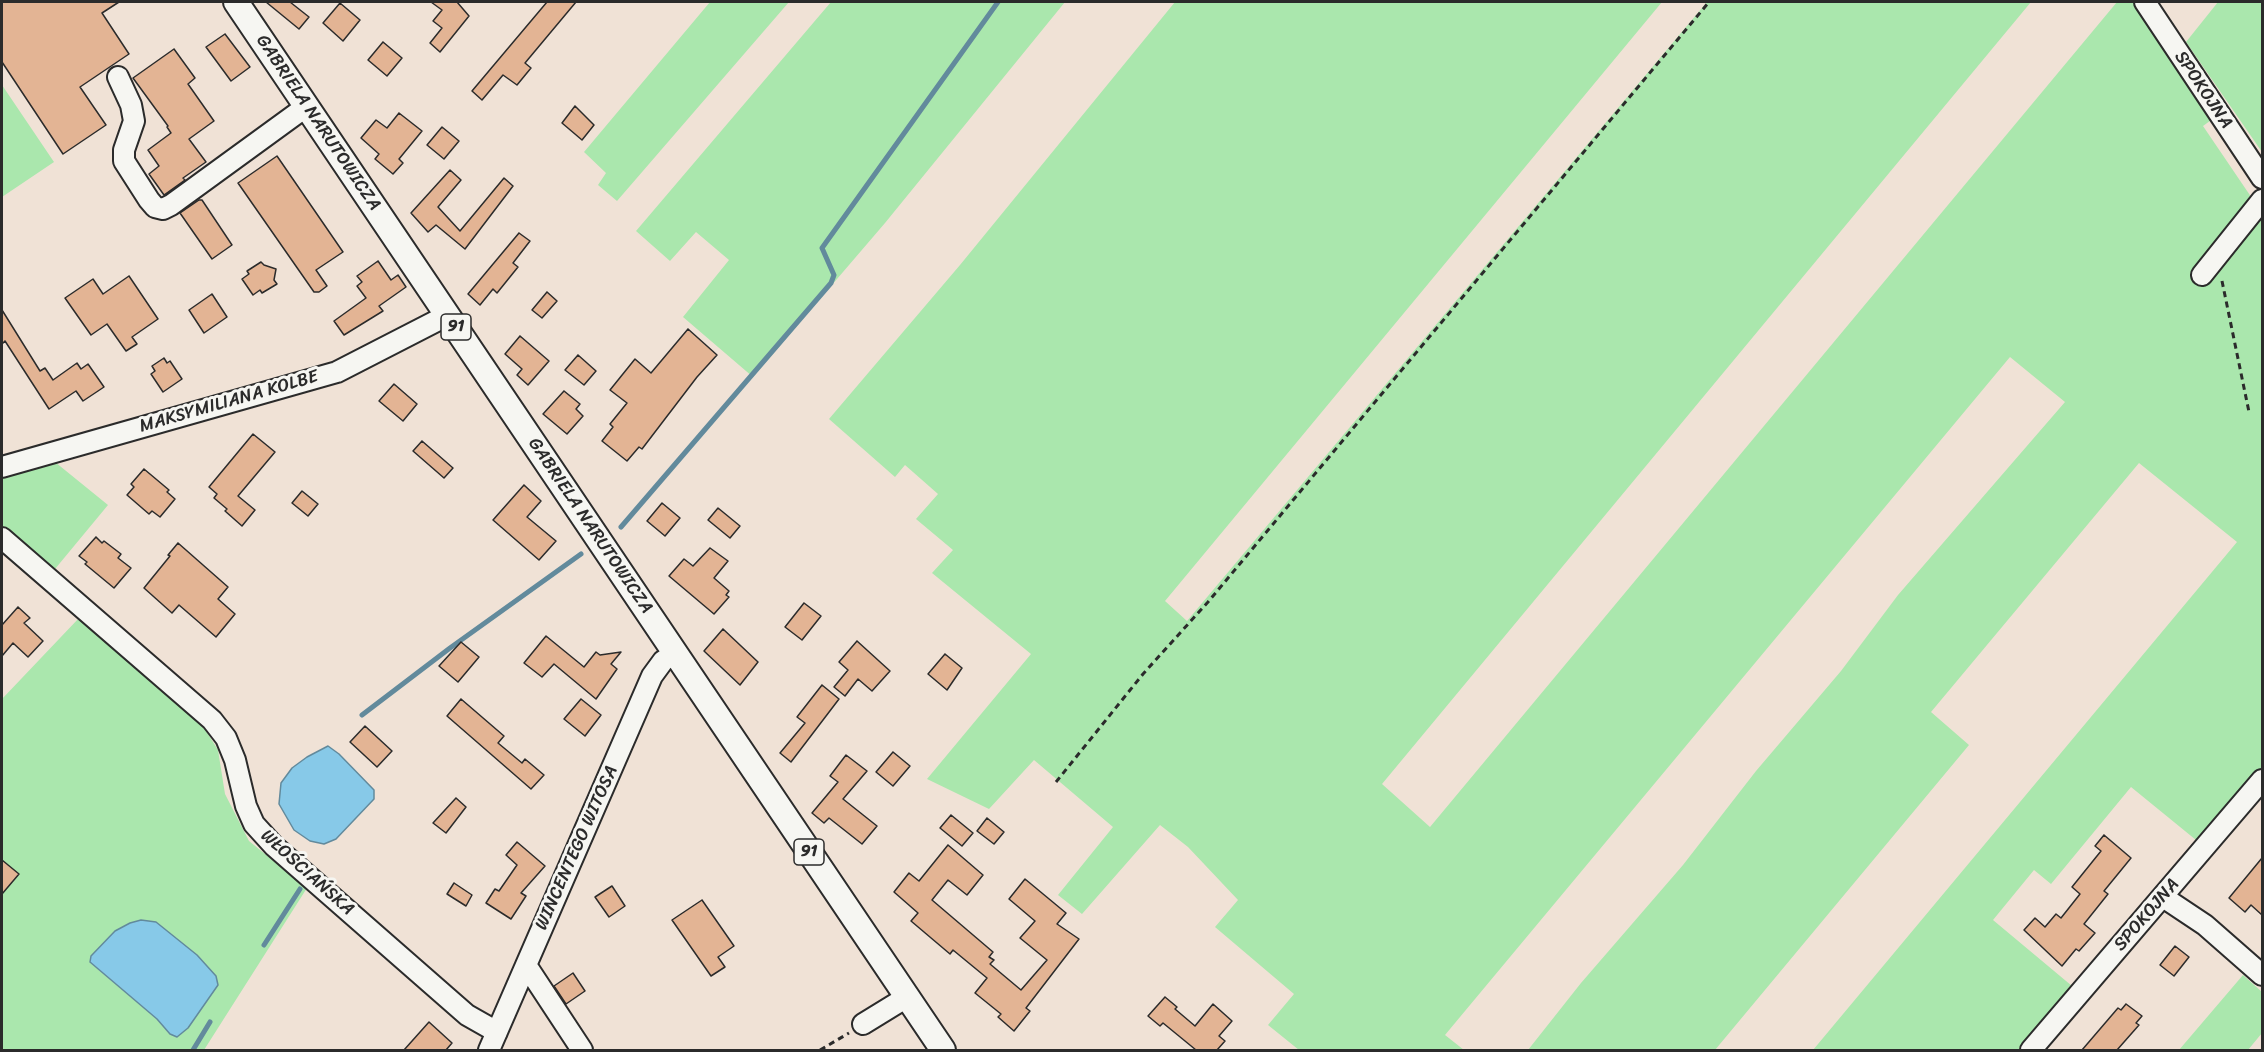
<!DOCTYPE html>
<meta charset="utf-8">
<style>
body{margin:0}
#map{position:relative;width:2264px;height:1052px;overflow:hidden;background:#f0e2d6;font-family:Sriracha,sans-serif}
canvas{display:block}
.frame{position:absolute;inset:0;border:3px solid #2b2b2b;pointer-events:none}
</style>
<div id="map">
<canvas width="2264" height="1052"></canvas>
<div class="frame"></div>
</div>
<script>
const ctx = document.querySelector('canvas').getContext('2d');
ctx.lineJoin = 'round';
function fillPath(path, color) {
  ctx.fillStyle = color;
  ctx.fill(path, 'evenodd');
}
function toPath(rows) {
  const path = new Path2D();
  for (const r of rows) {
    path.moveTo(r[0], r[1]);
    for (let i = 2; i < r.length; i += 2) path.lineTo(r[i], r[i + 1]);
  }
  return path;
}
function trace(path, color, width, dash) {
  ctx.strokeStyle = color;
  ctx.lineWidth = width;
  ctx.lineCap = dash ? 'butt' : 'round';
  ctx.setLineDash(dash || []);
  ctx.stroke(path);
}
function write(font, color, halo, rows, align = 'center') {
  ctx.font = font + ' Sriracha,sans-serif';
  ctx.lineWidth = 6;
  ctx.setLineDash([]);
  ctx.textBaseline = 'middle';
  ctx.strokeStyle = halo;
  ctx.fillStyle = color;
  for (const [text, x, y, turn = 0] of rows) {
    ctx.save();
    ctx.translate(x, y);
    ctx.rotate((+turn || 0) * Math.PI / 180);
    ctx.textAlign = isNaN(turn) ? turn : align;
    if (halo) ctx.strokeText(text, 0, 0);
    ctx.fillText(text, 0, 0);
    ctx.restore();
  }
}
fillPath(toPath([
 [710,2,789,2,617,201,598,185,606,173,584,152],
 [831,2,1065,2,885,223,753,377,683,317,729,260,696,232,670,261,636,231],
 [1175,2,1662,2,1165,601,1187,621,1707,2,2031,2,1382,784,1430,827,2117,2,2137,2,2214,118,2203,126,2262,213,2262,770,2196,840,2131,787,2051,884,2034,870,1993,920,2072,986,2020,1050,1813,1050,2237,542,2139,463,1931,712,1969,745,1715,1050,1528,1050,1581,983,1683,865,1756,771,1841,671,1898,595,2065,402,2010,357,1445,1035,1464,1050,1299,1050,1268,1025,1294,994,1215,927,1238,900,1188,847,1160,825,1082,914,1058,895,1113,827,1034,760,989,809,927,779,1031,654,932,573,953,550,916,519,938,494,905,465,895,477,829,419,960,265],
 [2218,2,2262,2,2262,152,2186,42],
 [2,85,54,162,2,197],
 [55,462,108,505,55,569,2,527,2,476],
 [79,618,198,718,218,750,225,794,249,841,307,888,204,1050,2,1050,2,699],
 [115,931,170,1034,157,1019,90,962,91,957],
 [2243,975,2262,992,2262,1033,2248,1050,2179,1050]
]), '#aae7ad');
const water = toPath([
 [328,746,339,754,374,790,374,799,336,839,324,844,310,841,294,830,279,804,281,783,292,768,307,757,328,746],
 [141,920,156,922,197,955,216,976,218,985,188,1028,177,1037,170,1034,157,1019,90,962,91,956,115,931,130,923,141,920]
]);
fillPath(water, '#87c9e8');
trace(water, '#628a9c', 1.5);
trace(toPath([
 [621,527,831,283,834,275,822,248,998,2],
 [362,715,450,648,581,554],
 [264,945,300,889],
 [193,1050,210,1022]
]), '#628a9c', 5);
const building = toPath([
 [2,2,119,2,102,13,129,54,80,87,106,125,63,154,2,62,2,2],
 [266,2,290,2,309,17,299,29,266,2],
 [431,2,457,2,469,16,440,52,430,43,442,28,433,21,442,10,431,2],
 [547,2,576,2,525,63,531,68,517,85,503,75,482,100,472,91,547,2],
 [340,3,360,20,343,41,323,23,340,3],
 [225,34,250,67,231,81,206,47,225,34],
 [383,42,402,58,387,76,368,60,383,42],
 [174,49,195,78,188,84,214,121,189,139,206,162,183,178,185,180,164,195,149,174,159,166,148,150,171,133,167,127,168,126,133,78,174,49],
 [575,106,594,125,582,140,562,123,575,106],
 [399,113,422,131,399,159,403,163,393,174,375,159,379,154,361,138,376,120,387,128,399,113],
 [442,127,459,141,444,159,427,145,442,127],
 [277,156,343,252,316,270,327,286,319,292,314,292,238,183,277,156],
 [450,170,461,180,438,207,460,231,504,178,513,186,465,249,436,225,428,232,411,213,450,170],
 [199,200,202,200,232,245,212,259,180,213,199,200],
 [519,233,530,241,513,263,518,267,497,293,493,289,480,305,468,294,519,233],
 [378,261,391,280,398,275,406,287,379,306,383,311,344,335,334,321,366,298,357,286,362,282,357,276,378,261],
 [261,262,264,265,276,269,274,280,277,284,262,293,260,290,253,295,242,279,249,274,247,271,261,262],
 [129,276,158,319,132,337,137,344,126,351,107,324,91,335,65,298,93,279,103,294,129,276],
 [547,292,557,301,542,318,532,310,547,292],
 [212,294,227,317,204,333,189,310,212,294],
 [2,310,40,371,45,368,53,380,77,363,81,369,88,364,104,387,83,401,76,391,49,409,5,341,2,344,2,310],
 [688,329,717,355,697,377,642,449,639,447,627,461,602,441,613,427,610,424,627,403,610,390,635,359,651,373,688,329],
 [520,336,549,361,528,385,517,375,522,369,505,354,520,336],
 [578,355,596,371,584,385,565,370,578,355],
 [164,358,167,363,170,361,182,379,163,392,151,374,155,371,152,366,164,358],
 [394,384,417,404,403,421,379,401,394,384],
 [564,391,580,404,576,409,583,416,567,434,543,414,564,391],
 [253,434,275,452,238,496,255,510,242,526,225,511,227,509,214,498,217,494,209,487,253,434],
 [422,441,453,468,444,478,413,451,422,441],
 [144,469,169,490,167,492,175,499,160,517,152,511,149,514,127,495,134,487,131,484,144,469],
 [524,485,541,501,527,517,556,541,539,560,493,520,524,485],
 [302,491,318,504,308,516,292,503,302,491],
 [662,503,680,518,665,536,647,521,662,503],
 [718,508,740,526,730,538,708,520,718,508],
 [96,537,102,543,104,541,121,554,118,558,131,568,114,588,85,564,87,562,79,556,96,537],
 [178,543,228,587,218,599,235,614,216,637,179,605,172,613,144,588,170,556,168,555,178,543],
 [710,548,728,561,714,578,729,591,726,595,729,597,714,614,669,576,684,559,693,566,710,548],
 [804,603,821,616,802,640,785,627,804,603],
 [18,607,30,618,24,623,43,641,28,657,13,643,2,656,2,625,18,607],
 [723,629,758,662,740,685,704,651,723,629],
 [546,636,584,667,596,652,600,655,621,652,611,664,617,669,596,699,554,664,542,677,524,663,546,636],
 [857,641,890,671,872,691,858,679,845,696,834,687,848,670,839,662,857,641],
 [461,642,479,657,458,682,439,666,461,642],
 [945,654,962,668,947,690,928,674,945,654],
 [822,685,839,699,791,762,780,753,805,723,797,717,822,685],
 [461,699,504,736,498,743,522,763,525,759,544,775,531,789,447,716,461,699],
 [581,699,601,715,585,736,564,719,581,699],
 [365,726,392,751,377,767,350,742,365,726],
 [893,752,910,766,893,786,876,772,893,752],
 [846,755,867,771,843,799,877,826,862,844,829,818,824,823,812,813,838,782,830,776,846,755],
 [456,798,466,807,446,833,433,823,456,798],
 [951,815,973,833,962,846,940,828,951,815],
 [987,818,1004,832,994,844,977,831,987,818],
 [2104,835,2131,858,2104,891,2108,894,2084,924,2095,933,2079,951,2076,949,2062,966,2024,930,2035,918,2045,927,2056,914,2061,918,2080,894,2072,887,2101,851,2095,846,2104,835],
 [517,842,545,866,521,893,526,896,511,919,486,903,495,889,499,891,517,865,506,855,517,842],
 [948,845,983,875,967,895,948,880,932,900,993,952,989,957,994,960,990,964,1021,990,1047,960,1020,938,1035,921,1009,899,1025,879,1066,913,1057,924,1079,939,1026,1008,1030,1011,1014,1031,998,1017,1001,1014,975,993,987,978,953,950,950,954,911,921,918,913,894,892,909,873,919,881,948,845],
 [2262,858,2262,915,2251,905,2245,912,2229,898,2262,858],
 [2,860,19,874,2,894,2,860],
 [454,883,472,895,466,906,447,894,454,883],
 [612,886,625,906,609,917,595,897,612,886],
 [702,900,734,946,718,957,725,967,711,976,672,920,702,900],
 [2175,946,2189,957,2174,976,2160,965,2175,946],
 [573,973,585,991,566,1004,554,986,573,973],
 [1165,997,1177,1007,1175,1009,1195,1026,1213,1004,1232,1021,1219,1036,1225,1041,1217,1050,1196,1050,1163,1023,1160,1026,1148,1016,1165,997],
 [2126,1004,2142,1016,2136,1023,2139,1025,2117,1050,2082,1050,2118,1008,2121,1010,2126,1004],
 [429,1022,452,1043,446,1050,404,1050,429,1022]
]);
fillPath(building, '#e3b494');
trace(building, '#2b2b2b', 1.5);
const minor = toPath([
 [2145,2,2262,178],
 [118,77,131,105,134,121,124,150,124,161,149,200,155,207,163,209,171,205,307,106],
 [2202,275,2262,200],
 [2,467,337,372,448,315],
 [2,538,212,720,226,738,235,760,246,806,254,824,274,846,467,1015,497,1032],
 [2163,897,2205,925,2262,975],
 [526,965,582,1050],
 [863,1024,907,997],
 [489,1050,652,676,663,661,675,653],
 [2031,1050,2262,780]
]);
const major = toPath([
 [236,2,943,1050]
]);
trace(minor, '#2b2b2b', 24);
trace(major, '#2b2b2b', 28);
trace(toPath([
 [2222,281,2249,412],
 [1056,782,1143,674,1208,602,1709,2],
 [820,1050,849,1033]
]), '#2b2b2b', 3, [6, 4.5]);
trace(minor, '#f6f6f2', 20);
trace(major, '#f6f6f2', 24);
for (const [x, y, w] of [
 [456,327,30],
 [809,852,30]
]) {
  const box = new Path2D();
  box.roundRect(x - w / 2, y - 13, w, 26, 4.5);
  ctx.fillStyle = '#f6f6f2';
  ctx.fill(box);
  trace(box, '#2b2b2b', 1.5);
}
write('bold 16px', '#2b2b2b', null, [
 ["91",456,327],
 ["91",809,852]
]);
write('18px', '#2b2b2b', '#f6f6f2', [
 ["SPOKOJNA",2203,90,56],
 ["GABRIELA NARUTOWICZA",318,123,56],
 ["MAKSYMILIANA KOLBE",229,402,-16],
 ["GABRIELA NARUTOWICZA",590,526,56],
 ["WINCENTEGO WITOSA",577,848,-66],
 ["WŁOŚCIAŃSKA",307,873,42],
 ["SPOKOJNA",2147,915,-49]
]);
</script>
